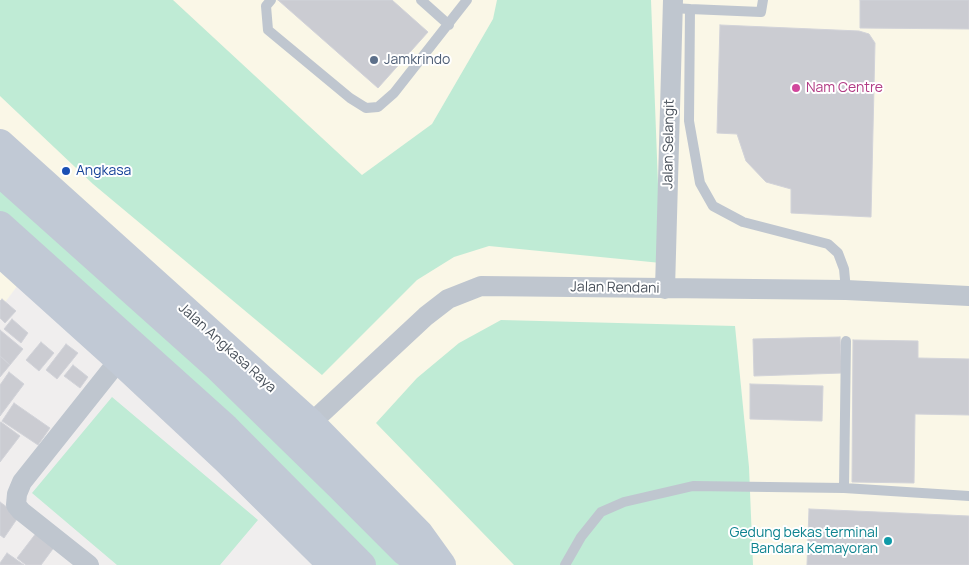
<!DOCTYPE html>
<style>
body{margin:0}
canvas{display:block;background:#f0eeee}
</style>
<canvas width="969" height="565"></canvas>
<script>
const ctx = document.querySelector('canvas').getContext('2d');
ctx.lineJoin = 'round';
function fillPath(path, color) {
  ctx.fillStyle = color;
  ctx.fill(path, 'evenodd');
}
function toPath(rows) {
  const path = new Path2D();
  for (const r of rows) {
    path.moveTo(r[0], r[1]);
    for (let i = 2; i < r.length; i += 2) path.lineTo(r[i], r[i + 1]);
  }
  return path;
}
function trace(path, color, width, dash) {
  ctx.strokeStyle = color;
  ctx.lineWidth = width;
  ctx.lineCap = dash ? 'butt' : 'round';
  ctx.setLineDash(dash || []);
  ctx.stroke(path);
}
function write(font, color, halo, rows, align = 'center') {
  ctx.font = font + ' Manrope,sans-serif';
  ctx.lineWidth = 4;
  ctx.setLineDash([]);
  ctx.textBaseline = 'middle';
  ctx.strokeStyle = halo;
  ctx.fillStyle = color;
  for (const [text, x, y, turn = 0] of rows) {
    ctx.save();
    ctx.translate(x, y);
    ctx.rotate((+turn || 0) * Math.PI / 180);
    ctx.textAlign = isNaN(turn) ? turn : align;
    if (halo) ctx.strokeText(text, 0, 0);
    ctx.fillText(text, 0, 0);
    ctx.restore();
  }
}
fillPath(toPath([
 [0,0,969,0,969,565,319,565,18,285,0,309]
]), '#faf7e7');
fillPath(toPath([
 [0,0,173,0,362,175,432,124,493,19,497,0,651,0,661,263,489,246,454,257,417,280,322,375,93,184,0,96],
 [0,173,426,565,362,565,0,224],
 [501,320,735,326,749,467,753,565,514,565,376,423,417,378,459,343],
 [112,397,258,520,220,565,117,565,32,493]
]), '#bfebd5');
const building = toPath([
 [278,0,392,0,428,32,378,88,278,0],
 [860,0,969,0,969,29,860,28,860,0],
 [720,25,859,31,869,34,875,43,871,217,791,213,791,189,766,182,746,161,737,134,717,133,720,25],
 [2,299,16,311,5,323,0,318,0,301,2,299],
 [12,319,28,333,21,343,4,329,12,319],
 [0,330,23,349,10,365,0,356,0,330],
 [840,337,842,373,754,376,753,339,840,337],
 [853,340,918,341,918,358,969,359,969,415,915,414,914,483,852,482,853,340],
 [41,342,54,353,39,371,26,360,41,342],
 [66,344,78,353,57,379,46,370,66,344],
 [0,356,10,365,0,377,0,356],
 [73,365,88,377,80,388,64,376,73,365],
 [9,372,24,384,0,416,0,385,9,372],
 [750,384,823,386,822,421,750,419,750,384],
 [14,403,50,428,38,445,2,421,14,403],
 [1,422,20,436,0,462,0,423,1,422],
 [0,502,19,516,4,538,0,535,0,502],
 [809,509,969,516,969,565,807,565,809,509],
 [40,528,58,542,41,565,26,565,17,558,40,528],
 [7,553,24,565,0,565,0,563,7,553]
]);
fillPath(building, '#cbccd2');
trace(building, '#d2d3d9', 1);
trace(toPath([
 [271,0,266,6,268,30,350,98,366,108,378,107,394,93,467,0],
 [421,0,449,25],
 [673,8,690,9,689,121,700,183,713,206,743,222,828,244,838,253,844,269,846,290],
 [690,9,761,12,763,0],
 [844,488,846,341],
 [565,565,581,537,601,512,624,502,693,486,844,488,969,496]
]), '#bfc6cf', 10);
trace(toPath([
 [665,289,673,0],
 [311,423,426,316,448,299,481,286,846,290,969,296],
 [89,565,21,511,16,505,17,494,22,482,119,360]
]), '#bfc6cf', 20);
trace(toPath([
 [0,143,311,423,419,533,442,565],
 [0,173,216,366,339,486,405,552,424,565],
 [0,225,226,428,362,565],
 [0,253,119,360,227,461,332,565]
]), '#c1c9d5', 28);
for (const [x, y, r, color] of [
 [374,60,5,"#5c6f8a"],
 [796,88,5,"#d1479c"],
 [66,171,5,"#1a4fb4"],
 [888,541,5,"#0f9aa8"]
]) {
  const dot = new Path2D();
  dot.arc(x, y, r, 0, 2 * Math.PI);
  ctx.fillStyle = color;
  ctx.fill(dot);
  trace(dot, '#fff', 2);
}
write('14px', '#4e5e75', '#fff', [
 ["Jamkrindo",384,60]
], 'left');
write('14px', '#b23c85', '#fff', [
 ["Nam Centre",806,88]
], 'left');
write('14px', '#474f59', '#fff', [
 ["Jalan Selangit",669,144,-89],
 ["Jalan Rendani",615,288,1],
 ["Jalan Angkasa Raya",227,348,42]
]);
write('14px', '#164399', '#fff', [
 ["Angkasa",76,171]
], 'left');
write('14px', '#0d838f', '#fff', [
 ["Gedung bekas terminal",878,533],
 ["Bandara Kemayoran",878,549]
], 'right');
</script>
